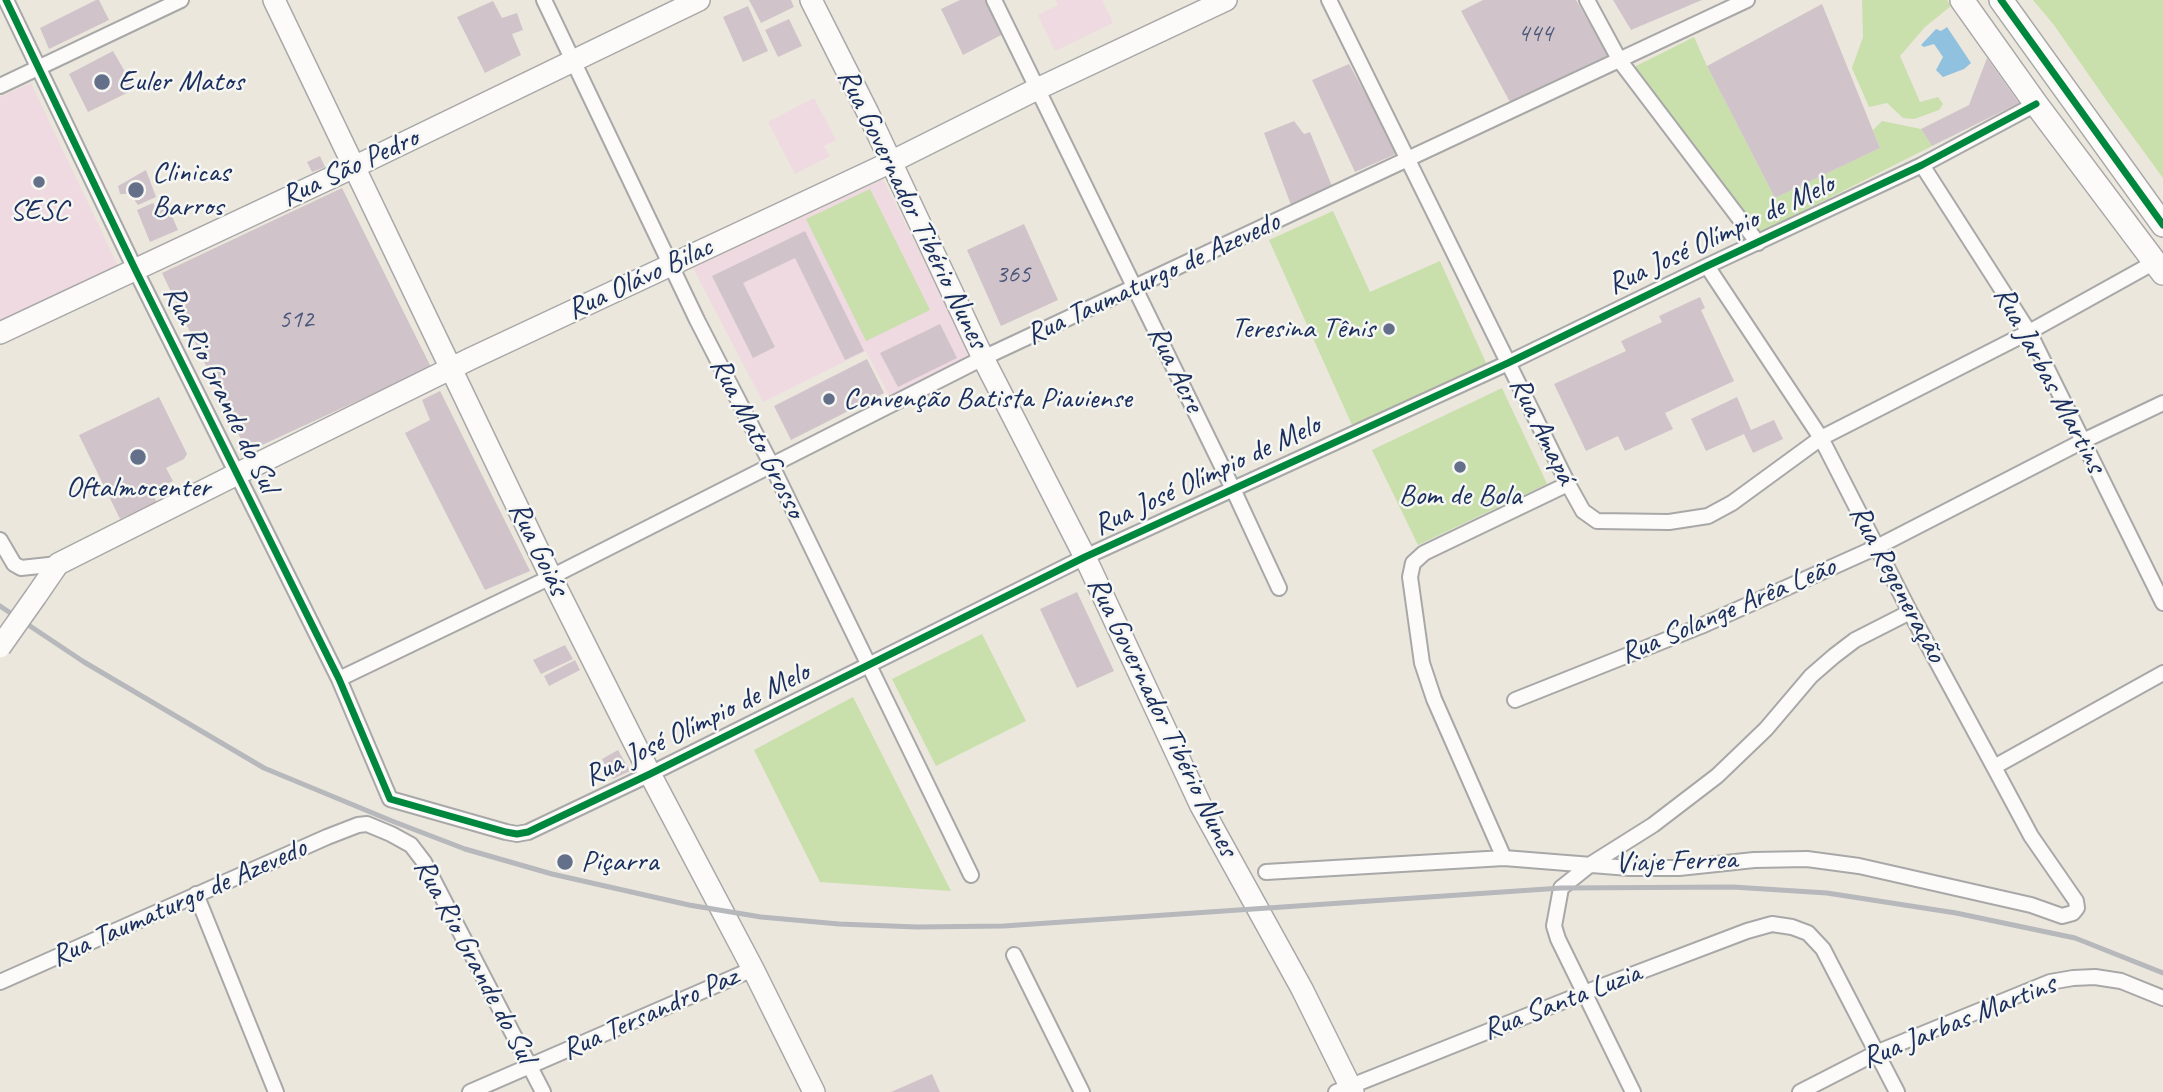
<!DOCTYPE html>
<meta charset="utf-8">
<style>
body{margin:0}
canvas{display:block;background:#ebe7dc}
</style>
<canvas width="2163" height="1092"></canvas>
<script>
const ctx = document.querySelector('canvas').getContext('2d');
ctx.lineJoin = 'round';
function fillPath(path, color) {
  ctx.fillStyle = color;
  ctx.fill(path, 'evenodd');
}
function toPath(rows) {
  const path = new Path2D();
  for (const r of rows) {
    path.moveTo(r[0], r[1]);
    for (let i = 2; i < r.length; i += 2) path.lineTo(r[i], r[i + 1]);
  }
  return path;
}
function trace(path, color, width, dash) {
  ctx.strokeStyle = color;
  ctx.lineWidth = width;
  ctx.lineCap = dash ? 'butt' : 'round';
  ctx.setLineDash(dash || []);
  ctx.stroke(path);
}
function write(font, color, halo, rows, align = 'center') {
  ctx.font = font + ' Caveat,sans-serif';
  ctx.lineWidth = 5;
  ctx.setLineDash([]);
  ctx.textBaseline = 'middle';
  ctx.strokeStyle = halo;
  ctx.fillStyle = color;
  for (const [text, x, y, turn = 0] of rows) {
    ctx.save();
    ctx.translate(x, y);
    ctx.rotate((+turn || 0) * Math.PI / 180);
    ctx.textAlign = isNaN(turn) ? turn : align;
    if (halo) ctx.strokeText(text, 0, 0);
    ctx.fillText(text, 0, 0);
    ctx.restore();
  }
}
fillPath(toPath([
 [1056,0,1102,0,1113,23,1055,51,1038,15,1058,5],
 [31,83,118,266,0,324,0,97],
 [814,98,836,140,824,146,830,156,795,174,768,122],
 [883,179,972,357,890,397,866,351,763,402,693,268]
]), '#eedae0');
fillPath(toPath([
 [1862,0,1947,0,1951,6,1925,27,1900,56,1920,102,1938,97,1943,104,1939,110,1914,119,1903,118,1887,103,1869,107,1852,68,1863,37],
 [2033,0,2163,0,2163,178,2109,104,2054,25],
 [1694,37,1707,66,1775,198,1880,148,1873,130,1882,121,1921,129,1932,146,1758,234,1632,68],
 [870,189,930,310,866,341,806,219],
 [1333,211,1370,292,1440,261,1487,365,1352,425,1269,240],
 [1502,388,1547,484,1418,545,1372,450],
 [982,634,1026,721,936,766,892,679],
 [853,697,951,891,820,882,754,750]
]), '#c9dfac');
fillPath(toPath([
 [1947,27,1971,63,1964,69,1943,77,1936,70,1943,57,1934,44,1924,47,1921,45,1936,29,1941,31]
]), '#90c1df');
fillPath(toPath([
 [96,0,99,0,109,20,49,49,40,28],
 [749,0,791,0,794,7,761,23],
 [960,0,989,0,1005,33,963,55,941,9],
 [1483,0,1576,0,1609,57,1511,104,1461,11],
 [1613,0,1702,0,1631,30],
 [493,1,502,18,517,13,523,30,512,34,521,55,485,73,457,17],
 [1822,4,1880,148,1775,198,1707,66],
 [748,6,768,51,743,62,723,17],
 [789,19,802,46,778,57,765,30],
 [113,51,135,89,88,112,69,74],
 [1987,58,2019,103,1932,146,1921,129,1969,105],
 [1349,64,1398,153,1355,172,1312,80],
 [1294,121,1304,134,1310,132,1332,186,1291,205,1264,133],
 [320,156,325,167,312,172,307,162],
 [146,170,156,197,138,205,130,194,120,194,118,186],
 [342,188,431,367,247,452,162,273],
 [153,203,158,211,168,207,178,230,150,242,137,210],
 [1024,224,1058,300,1001,326,967,250],
 [805,231,864,351,845,360,795,258,743,283,775,347,753,358,712,276],
 [1700,297,1705,308,1701,310,1734,381,1665,413,1673,429,1625,451,1618,436,1586,451,1554,384,1626,351,1621,341,1662,322,1659,316],
 [940,324,957,358,898,387,880,353],
 [867,359,884,393,791,440,774,406],
 [440,391,530,571,485,590,405,433,430,420,422,400],
 [159,397,187,454,184,459,166,468,173,481,151,492,157,502,120,519,79,435],
 [1737,397,1751,430,1774,420,1783,439,1753,453,1744,434,1706,451,1691,419],
 [1077,592,1114,671,1077,688,1040,609],
 [565,645,573,659,541,674,533,660],
 [575,660,580,670,549,686,544,676],
 [618,750,630,771,613,779,602,759],
 [932,1074,940,1092,891,1092]
]), '#d0c4ca');
const street = toPath([
 [6,0,135,269,339,679,390,799,506,832,517,834,528,832,650,774,1085,557,1508,363,1707,266,1922,165,2036,104],
 [544,0,697,320,771,464,971,875],
 [994,0,1233,489,1279,588],
 [1329,0,1568,484,1583,511,1597,521,1669,522,1708,516,1732,503,1821,438,2029,332,2155,262],
 [1587,0,1620,61,1758,243],
 [0,86,181,0],
 [1922,165,2029,332,2163,603],
 [0,540,14,564,21,568,58,564],
 [339,679,551,577,983,358,1747,0],
 [1515,700,1701,626,1877,547,2083,441,2163,403],
 [1994,767,2163,673],
 [1504,858,1434,699,1422,663,1410,577,1413,563,1424,553,1568,484],
 [1266,872,1504,858,1629,868,1679,868,1754,860,1807,859,1859,866,2031,905,2062,916,2073,913,2077,908,2076,901,2031,836,1994,767,1910,612,1821,438,1707,266],
 [196,894,276,1092],
 [1014,955,1082,1092],
 [0,982,327,837,358,825,367,824,391,834,411,845,424,862,543,1092],
 [470,1092,753,969],
 [1336,1092,1584,993,1747,931,1772,924,1792,927,1808,933,1823,949,1897,1092],
 [1633,1092,1558,939,1554,926,1561,888,1591,864,1653,825,1717,776,1766,729,1811,676,1834,656,1855,640,1910,612],
 [1800,1092,1878,1052,2050,982,2073,978,2095,977,2121,981,2163,998]
]);
const secondary = toPath([
 [274,0,551,577,650,774,753,969,814,1092],
 [811,0,868,113,983,358,1085,557,1201,806,1302,989,1353,1092],
 [0,333,354,167,699,0],
 [36,596,58,564,237,474,470,359,891,162,1037,89,1226,0]
]);
const primary = toPath([
 [1962,0,2036,104,2163,273],
 [2001,0,2163,225]
]);
trace(street, '#a8a8a8', 18);
trace(secondary, '#a8a8a8', 24);
trace(primary, '#a8a8a8', 26);
trace(street, '#fcfbfa', 14);
trace(secondary, '#fcfbfa', 21);
trace(primary, '#fcfbfa', 23);
trace(toPath([
 [0,606,84,662,264,768,392,821,465,849,552,874,689,905,761,917,839,924,917,927,1004,926,1561,888,1733,887,1827,893,1956,913,2075,938,2163,973]
]), '#b6b8bc', 5);
const secondaryBridge = toPath([
 [0,647,36,596]
]);
trace(secondaryBridge, '#a8a8a8', 24, []);
trace(secondaryBridge, '#fcfbfa', 21);
trace(toPath([
 [6,0,135,269,339,679,390,799,506,832,517,834,528,832,650,774,1085,557,1508,363,1707,266,1922,165,2036,104],
 [2001,0,2163,225]
]), '#00873e', 7);
for (const [x, y, r, color] of [
 [102,82,9,"#646f8a"],
 [39,182,7,"#646f8a"],
 [136,190,9,"#646f8a"],
 [1389,329,7,"#646f8a"],
 [829,399,7,"#646f8a"],
 [138,457,9,"#646f8a"],
 [1460,467,7,"#646f8a"],
 [565,862,9,"#646f8a"]
]) {
  const dot = new Path2D();
  dot.arc(x, y, r, 0, 2 * Math.PI);
  ctx.fillStyle = color;
  ctx.fill(dot);
  trace(dot, '#f6f6f2', 2.5);
}
write('26px', '#485479', null, [
 ["444",1535,34],
 ["365",1013,275],
 ["512",296,320]
]);
write('30px', '#1b2f5e', '#f6f6f2', [
 ["Euler Matos",118,82],
 ["Clinicas",152,173],
 ["Barros",152,207],
 ["SESC",39,211,"center"],
 ["Teresina Tênis",1375,329,"right"],
 ["Convenção Batista Piauiense",843,399],
 ["Oftalmocenter",138,488,"center"],
 ["Bom de Bola",1460,496,"center"],
 ["Piçarra",581,862]
], 'left');
write('30px', '#1b2f5e', '#f6f6f2', [
 ["Rua São Pedro",350,168,-25],
 ["Rua Governador Tibério Nunes",912,209,64],
 ["Rua José Olímpio de Melo",1721,235,-25],
 ["Rua Olávo Bilac",640,279,-25],
 ["Rua Taumaturgo de Azevedo",1153,279,-25],
 ["Rua Acre",1175,369,64],
 ["Rua Jarbas Martins",2049,380,62],
 ["Rua Rio Grande do Sul",220,389,64],
 ["Rua Amapá",1542,431,64],
 ["Rua Mato Grosso",757,438,63],
 ["Rua José Olímpio de Melo",1207,476,-25],
 ["Rua Goiás",538,549,64],
 ["Rua Regeneração",1897,584,62],
 ["Rua Solange Arêa Leão",1728,611,-23],
 ["Rua Governador Tibério Nunes",1162,717,64],
 ["Rua José Olímpio de Melo",697,725,-26],
 ["Viaje Ferrea",1676,862,-2],
 ["Rua Taumaturgo de Azevedo",179,903,-24],
 ["Rua Rio Grande do Sul",474,961,62],
 ["Rua Santa Luzia",1562,1002,-21],
 ["Rua Tersandro Paz",650,1014,-24],
 ["Rua Jarbas Martins",1959,1022,-22]
]);
</script>
